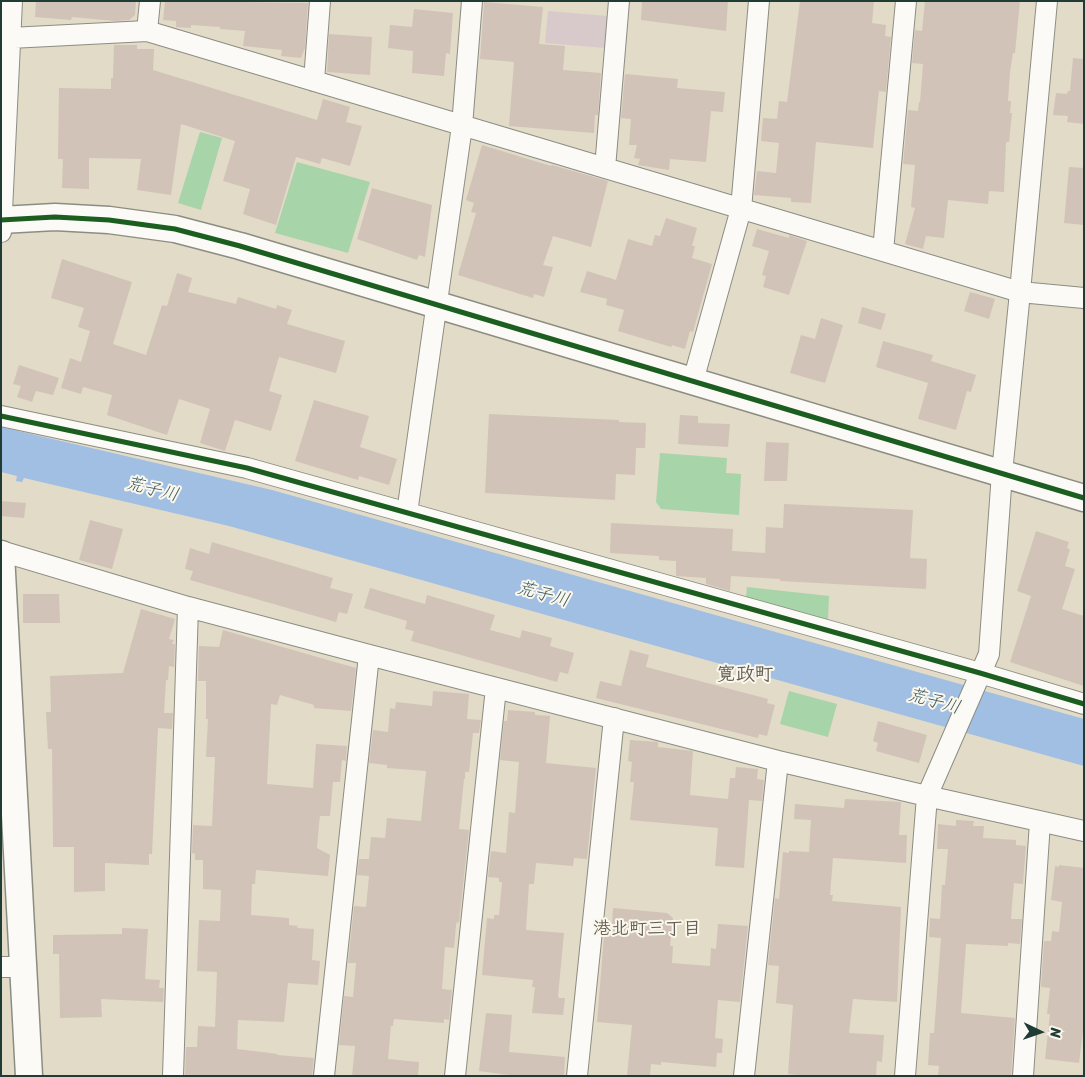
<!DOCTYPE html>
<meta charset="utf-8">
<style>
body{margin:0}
#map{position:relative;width:1085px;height:1077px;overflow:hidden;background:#e2dbc8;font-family:Sriracha,sans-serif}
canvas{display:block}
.frame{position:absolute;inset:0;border:2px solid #1f3d34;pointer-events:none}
.north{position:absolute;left:1015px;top:1007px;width:50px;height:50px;-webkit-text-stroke:4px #fbf7ec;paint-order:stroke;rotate:93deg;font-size:14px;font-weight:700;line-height:20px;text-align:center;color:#1f3d34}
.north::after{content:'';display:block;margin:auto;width:18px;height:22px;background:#1f3d34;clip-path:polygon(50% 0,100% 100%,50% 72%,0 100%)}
</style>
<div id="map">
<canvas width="1085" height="1077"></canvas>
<div class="frame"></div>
<div class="north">N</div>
</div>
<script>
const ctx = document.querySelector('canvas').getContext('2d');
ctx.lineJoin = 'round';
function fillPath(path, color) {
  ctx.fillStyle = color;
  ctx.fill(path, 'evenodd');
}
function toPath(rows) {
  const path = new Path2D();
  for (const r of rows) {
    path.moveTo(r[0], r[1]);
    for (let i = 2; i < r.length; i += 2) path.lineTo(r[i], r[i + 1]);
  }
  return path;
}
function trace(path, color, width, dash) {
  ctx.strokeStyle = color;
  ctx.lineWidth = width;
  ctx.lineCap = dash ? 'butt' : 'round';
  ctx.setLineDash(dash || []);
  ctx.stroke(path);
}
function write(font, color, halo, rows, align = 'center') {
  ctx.font = font + ' Sriracha,"Klee One",sans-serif';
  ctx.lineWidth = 4;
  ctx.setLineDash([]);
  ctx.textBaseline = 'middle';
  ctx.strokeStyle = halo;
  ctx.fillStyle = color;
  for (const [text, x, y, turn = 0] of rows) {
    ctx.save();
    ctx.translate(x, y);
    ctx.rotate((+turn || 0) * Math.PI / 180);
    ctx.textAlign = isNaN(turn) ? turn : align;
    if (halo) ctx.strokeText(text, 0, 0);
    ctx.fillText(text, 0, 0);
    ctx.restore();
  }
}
fillPath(toPath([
 [548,11,607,16,605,48,545,43]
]), '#d8cacb');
fillPath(toPath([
 [200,132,222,138,201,210,178,203],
 [297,162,370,182,348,253,275,233],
 [660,453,727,458,726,473,741,474,739,515,661,509,656,502],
 [747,587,829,596,828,620,746,597],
 [789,691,837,704,828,737,780,724]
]), '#a8d4aa');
fillPath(toPath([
 [1,427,272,490,1084,719,1084,766,229,526,24,478,22,482,16,481,17,476,1,472]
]), '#a0bfe3');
fillPath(toPath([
 [36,1,136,1,135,15,129,20,115,21,72,17,71,20,35,17],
 [165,1,308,3,305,48,301,58,281,56,282,50,243,46,245,31,220,29,220,27,191,25,191,28,176,27,176,21,163,20],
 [642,1,728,1,726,31,641,20],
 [800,1,874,1,872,23,886,25,885,36,891,37,886,92,879,91,873,148,816,142,811,203,791,202,791,198,754,195,757,171,776,173,779,143,761,141,763,118,777,119,779,101,787,102],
 [925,1,1020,1,1015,53,1013,53,1010,72,1008,101,1011,101,1010,113,1012,113,1009,142,1006,142,1004,192,989,191,988,204,948,200,944,238,926,236,923,249,905,244,915,208,911,207,915,165,903,164,908,110,918,111,919,102,920,102,923,64,912,63,915,30,922,31],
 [484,2,543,7,539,44,565,46,563,70,601,73,598,115,595,115,594,133,509,126,514,62,480,59],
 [414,9,453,13,450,54,446,53,444,76,412,73,413,51,388,48,390,25,412,27],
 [329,34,372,37,370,75,327,72],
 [114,45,137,45,137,49,154,49,153,70,317,120,323,99,350,107,346,122,362,126,350,166,322,158,320,164,296,157,276,225,243,214,250,189,223,181,235,141,181,124,171,195,137,190,141,159,89,158,89,189,62,188,63,159,58,159,59,88,111,89,111,78,113,78],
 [1073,58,1084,59,1084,124,1067,122,1068,116,1053,115,1056,93,1067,94,1068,91,1070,91],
 [625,74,678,79,677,88,725,92,723,112,711,111,706,162,670,159,669,170,638,165,640,159,634,158,637,145,629,145,631,119,621,118],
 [482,145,551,166,552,165,608,181,591,247,553,236,543,265,553,267,544,297,534,294,533,298,458,275,476,213,471,212,474,203,466,200],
 [1069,167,1084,168,1084,225,1064,223],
 [372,188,432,205,425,257,419,255,417,260,357,239],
 [666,218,697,228,692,246,695,246,692,258,712,264,693,332,690,331,685,349,672,345,671,347,618,331,624,310,606,305,607,299,580,292,587,271,616,280,628,239,652,246,655,235,660,236],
 [757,229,789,238,789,235,807,241,789,295,763,287,766,276,762,275,769,251,752,246],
 [62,259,132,282,113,344,146,355,162,305,167,306,177,273,192,278,188,292,236,304,238,297,276,309,277,305,292,310,287,324,345,341,336,373,279,357,269,391,282,395,271,431,235,420,225,451,200,443,210,409,179,399,167,435,107,415,112,395,83,387,81,394,61,388,70,358,81,362,90,331,78,327,84,308,51,298],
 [970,292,995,299,989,319,964,311],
 [862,307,886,314,881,330,858,323],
 [821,318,843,325,825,383,790,373,801,335,815,339],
 [883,341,933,355,931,361,976,375,971,392,967,391,956,430,918,419,928,383,876,367],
 [19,365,59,378,53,395,36,391,32,402,17,397,21,386,13,384],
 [314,400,369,416,360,447,397,459,389,485,359,476,358,480,295,461],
 [489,414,619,420,619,422,646,423,645,448,636,448,635,475,616,474,615,500,485,493],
 [680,415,698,416,698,423,730,424,728,447,678,444],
 [766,442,789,443,787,481,764,481],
 [1,501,26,503,24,518,1,516],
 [784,504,913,510,910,558,927,559,926,589,780,581,780,579,731,576,730,591,706,584,706,578,676,576,676,561,659,560,659,556,610,553,611,523,733,529,732,551,765,553,766,527,783,528],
 [90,520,123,529,112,569,79,560],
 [1036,531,1069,542,1067,548,1070,549,1065,566,1075,569,1062,609,1084,616,1084,686,1010,662,1031,596,1017,591],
 [212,542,333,578,330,588,353,594,347,614,339,612,336,622,190,580,193,571,185,569,190,548,209,554],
 [370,588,425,604,427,595,495,615,490,630,520,638,522,630,552,638,550,646,574,653,568,674,560,672,557,682,411,641,414,631,405,629,407,621,364,608],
 [23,594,59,594,60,623,23,623],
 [141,609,175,619,169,639,174,640,172,644,175,644,174,667,169,666,168,680,166,680,164,713,173,713,172,729,158,728,152,854,149,854,149,865,105,863,105,891,74,892,74,847,53,847,52,749,48,749,46,712,51,712,50,676,123,673],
 [223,630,356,668,351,711,314,708,314,705,280,695,277,705,271,704,267,784,313,788,316,744,347,746,346,761,342,760,340,782,333,782,330,816,320,816,319,824,317,848,330,855,328,876,256,870,255,884,252,884,251,915,289,918,289,925,298,926,297,928,314,929,312,960,320,961,318,985,288,983,284,1022,238,1020,237,1049,278,1054,277,1055,314,1058,312,1076,185,1076,186,1047,197,1047,198,1026,215,1027,217,972,197,971,199,920,220,921,221,890,203,889,203,860,195,860,195,854,192,853,193,825,212,826,215,757,206,757,208,719,206,719,206,681,198,681,199,646,219,647],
 [630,650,649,655,646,667,768,699,767,703,775,705,767,736,759,734,758,738,596,698,600,681,621,686],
 [433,691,469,694,467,719,481,720,479,733,473,733,469,772,465,772,465,779,464,779,459,829,469,830,459,923,457,922,456,925,454,948,445,947,442,989,452,990,449,1020,444,1019,444,1023,394,1019,393,1026,391,1026,388,1059,419,1062,418,1076,352,1076,355,1046,339,1045,344,996,353,997,356,963,348,963,354,906,366,907,369,876,357,875,359,859,369,859,371,837,385,838,387,818,421,821,426,771,387,768,387,765,369,763,373,730,388,732,390,708,395,709,396,702,432,706],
 [508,710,535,712,535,715,550,716,546,763,596,768,587,859,574,858,573,866,536,863,534,884,529,884,526,930,564,933,558,996,559,998,565,998,563,1015,532,1013,535,987,532,987,533,980,482,975,487,918,494,919,494,915,499,915,502,882,499,882,499,878,488,877,491,851,506,853,509,812,515,813,519,762,500,760,504,721,507,721],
 [878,721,927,735,919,763,876,751,878,743,873,741],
 [630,740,658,742,658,747,693,751,690,795,728,799,730,778,735,778,736,767,758,769,757,779,764,780,762,801,749,800,744,868,715,866,718,828,630,820,634,782,630,782,632,762,628,761],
 [845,799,901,802,899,835,907,835,906,863,833,858,830,895,833,895,832,901,901,907,897,1002,853,999,849,1033,884,1035,882,1062,877,1061,876,1076,805,1076,788,1074,793,1005,776,1003,779,966,768,965,775,898,779,899,783,852,789,853,789,851,809,852,811,820,794,819,795,804,844,808],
 [956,820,974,821,973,826,984,826,983,838,1016,840,1016,845,1026,846,1023,884,1014,883,1012,904,1011,919,1022,919,1020,944,1008,943,1008,946,966,944,961,1013,1015,1018,1011,1076,938,1076,939,1066,928,1065,930,1033,934,1033,941,938,929,937,930,918,940,919,942,885,945,885,948,849,937,849,938,824,956,826],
 [1059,865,1084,868,1084,1023,1079,1063,1045,1059,1050,1014,1047,1014,1050,988,1041,987,1044,941,1051,941,1052,931,1059,932,1062,902,1051,900,1055,866,1059,867],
 [613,908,667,913,673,918,670,946,673,946,672,963,710,966,711,948,716,949,718,924,748,926,740,1002,718,1000,715,1038,723,1039,722,1053,717,1053,716,1067,661,1062,661,1065,651,1064,650,1076,627,1076,632,1025,597,1022,605,924,612,925],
 [122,928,148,929,145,979,160,980,159,988,164,988,163,1002,101,999,102,1017,60,1018,59,954,53,954,53,935,122,934],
 [486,1013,512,1015,509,1052,565,1057,564,1076,516,1076,479,1071]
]), '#d2c3b8');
const minor = toPath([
 [147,31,150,1],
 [10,38,147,31,1020,292,1084,298],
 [314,81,320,1],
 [605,168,619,1],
 [1,232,12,1],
 [883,251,906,1],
 [693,381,741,209,759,1],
 [1,416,247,468,980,673,1084,704],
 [407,513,462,126,472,1],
 [1,551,188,607,369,655,778,761,927,796,1084,831],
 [1,967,22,967],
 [173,1076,188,607],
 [324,1076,369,655],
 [455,1076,496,688],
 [577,1076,614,718],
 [744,1076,778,761],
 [905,1076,927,796,989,654,1002,473,1020,292,1047,1],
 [1023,1076,1040,822]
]);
const tertiary = toPath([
 [1,220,55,217,109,220,175,229,240,246,1084,498],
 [1,554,29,1076]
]);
trace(minor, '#8c8d82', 22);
trace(tertiary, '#8c8d82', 29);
trace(minor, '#fbfaf7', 20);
trace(tertiary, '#fbfaf7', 26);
trace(toPath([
 [1,220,55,217,109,220,175,229,240,246,1084,498],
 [1,416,247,468,980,673,1084,704]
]), '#1b5e20', 5);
write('italic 18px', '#385a62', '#fbf7ec', [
 ["荒子川",152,490,14],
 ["荒子川",543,595,15],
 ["荒子川",934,702,15]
]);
write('bold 18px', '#625f55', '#fbf7ec', [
 ["港北町三丁目",647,929]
]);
write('bold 19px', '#625f55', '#fbf7ec', [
 ["寛政町",745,675]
]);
</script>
